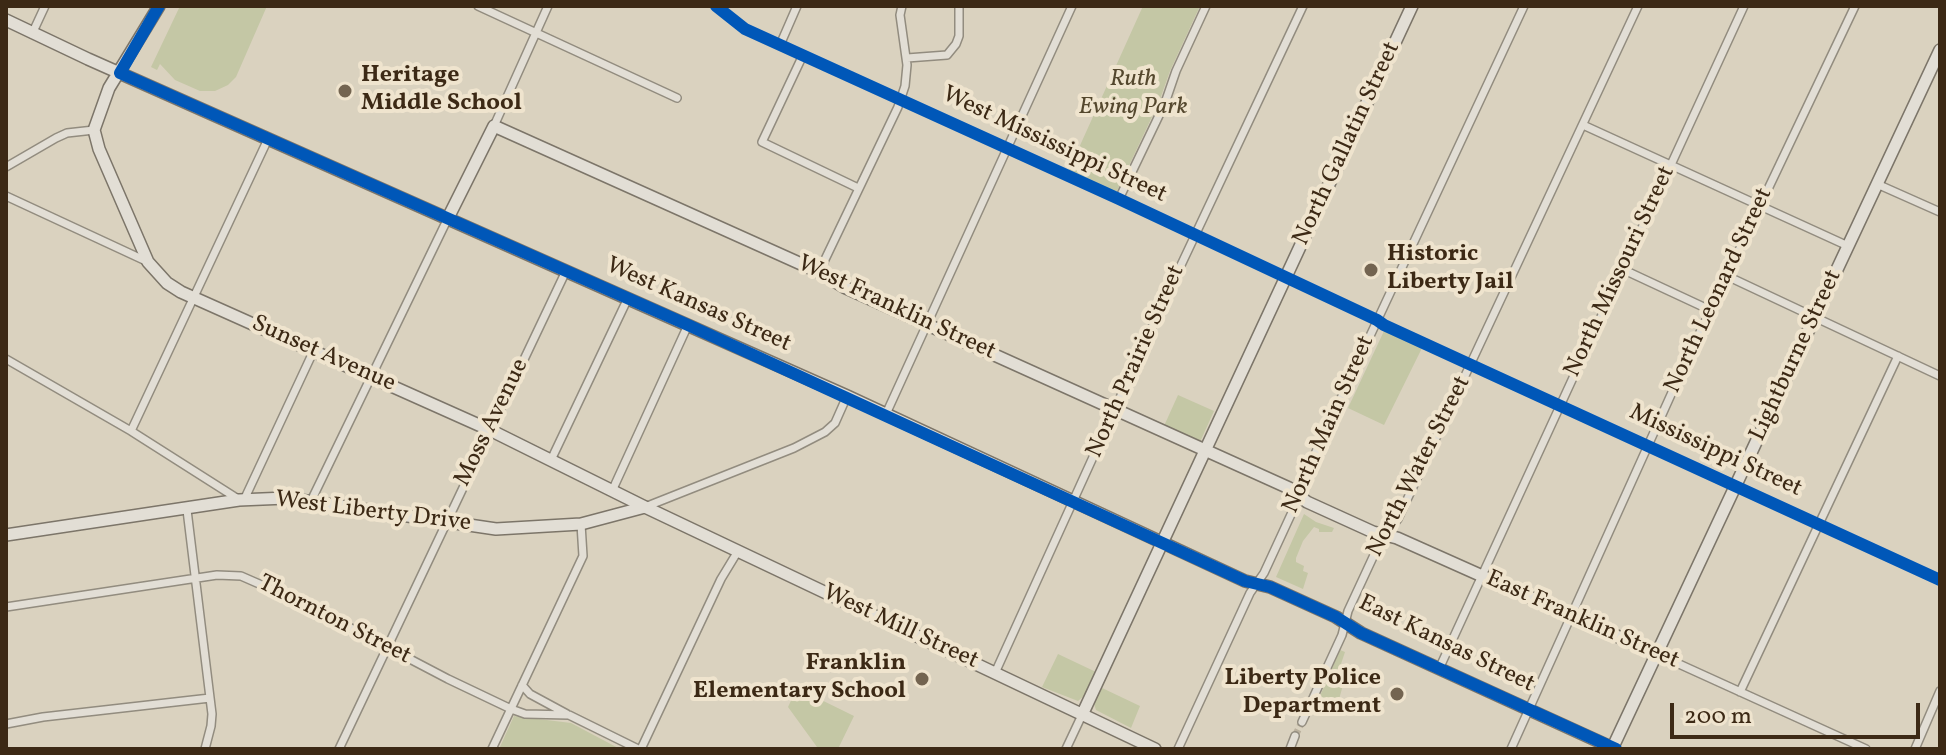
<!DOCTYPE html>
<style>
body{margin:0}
#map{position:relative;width:1946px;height:755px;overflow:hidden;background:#dad2bf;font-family:Vollkorn,serif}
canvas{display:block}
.frame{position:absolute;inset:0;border:8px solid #3c2915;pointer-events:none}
.scale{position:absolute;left:1670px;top:703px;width:250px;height:36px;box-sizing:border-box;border:4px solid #3c2915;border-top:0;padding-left:10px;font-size:24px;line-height:28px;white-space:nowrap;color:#3c2915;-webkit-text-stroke:6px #efe4ce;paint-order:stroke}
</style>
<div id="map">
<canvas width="1946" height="755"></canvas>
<div class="frame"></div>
<div class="scale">200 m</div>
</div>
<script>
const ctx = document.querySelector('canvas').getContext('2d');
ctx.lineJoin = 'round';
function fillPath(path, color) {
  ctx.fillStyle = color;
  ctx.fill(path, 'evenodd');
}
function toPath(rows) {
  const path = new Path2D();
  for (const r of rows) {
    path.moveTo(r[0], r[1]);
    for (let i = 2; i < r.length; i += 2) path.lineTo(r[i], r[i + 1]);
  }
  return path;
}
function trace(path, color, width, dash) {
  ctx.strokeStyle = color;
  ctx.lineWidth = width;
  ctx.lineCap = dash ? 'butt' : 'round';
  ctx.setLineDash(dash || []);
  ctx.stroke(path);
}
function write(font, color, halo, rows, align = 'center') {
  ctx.font = font + ' Vollkorn,serif';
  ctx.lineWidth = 8;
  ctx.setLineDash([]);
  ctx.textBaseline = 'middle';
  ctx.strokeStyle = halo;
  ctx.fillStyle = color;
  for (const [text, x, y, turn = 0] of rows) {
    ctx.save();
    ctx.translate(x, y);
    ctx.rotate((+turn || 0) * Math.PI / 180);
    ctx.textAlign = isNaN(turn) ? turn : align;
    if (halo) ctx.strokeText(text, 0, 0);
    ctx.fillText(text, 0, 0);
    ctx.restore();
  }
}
fillPath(toPath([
 [180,6,267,6,236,77,228,85,215,91,200,91,175,80,160,64,157,70,151,67],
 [1143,6,1200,6,1170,71,1159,102,1117,191,1113,193,1068,172],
 [1384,331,1422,348,1384,425,1348,408],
 [1178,395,1214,411,1200,442,1164,426],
 [1304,514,1316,522,1334,528,1332,532,1319,532,1319,529,1314,527,1303,541,1296,558,1296,562,1304,566,1303,571,1308,573,1303,589,1276,577],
 [1340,650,1345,652,1341,664,1348,667,1338,703,1326,700,1321,715,1313,712],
 [1058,654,1096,672,1085,695,1078,701,1042,687],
 [1100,687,1140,706,1131,728,1096,710,1093,701],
 [797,688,854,716,838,749,817,747,788,707],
 [514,716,571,723,620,749,499,749]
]), '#c4c7a5');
trace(toPath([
 [1295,736,1302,722]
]), '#bab09d', 7, [7, 3.5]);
const street = toPath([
 [478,6,677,98],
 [716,6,745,29,1119,199,1377,320,1384,325,1940,580],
 [32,34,45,6],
 [780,45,797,6],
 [803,55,762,142,858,188],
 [907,58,947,55,956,44,959,36,959,6],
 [1583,125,1848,246],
 [494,126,548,6],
 [6,167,56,138,67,133,94,130],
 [1877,184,1940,212],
 [6,196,146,261],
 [1119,199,1165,103,1176,71,1206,6],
 [1622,269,1710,310],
 [819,272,898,107,905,86,907,65,900,15,902,6],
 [1727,276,1940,376],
 [6,359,131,431,238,499],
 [886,414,1072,6],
 [131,431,268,139],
 [551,460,628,298],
 [612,491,688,325],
 [244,500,314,350],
 [311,501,448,218],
 [645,507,794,448,825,432,835,423,847,396],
 [187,510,212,714,211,726,205,749],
 [6,607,217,575,241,576,305,604,448,679,511,709,525,714,569,715,638,749],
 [1657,654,1866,749],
 [1439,669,1744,6],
 [995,673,1158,314,1303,6],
 [522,685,530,694,567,714],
 [1740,692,1898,356],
 [1302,722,1342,635,1348,611,1380,542,1398,519,1638,6],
 [6,724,43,717,210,698],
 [339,749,566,271],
 [492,749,583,556,581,524],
 [641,749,721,579,738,551],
 [1066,749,1082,715],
 [1178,749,1250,593,1264,573,1294,508,1300,486,1524,6],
 [1290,749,1295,736],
 [1511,749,1683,368,1855,6],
 [1915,749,1940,691]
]);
const secondary = toPath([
 [159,6,109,88,94,130,99,149,148,262,167,283,181,292,490,430,645,507,1155,749],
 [6,20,88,59,847,396,1245,581,1270,587,1336,617,1361,633,1613,748],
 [448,218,494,126,819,272,844,287,1289,488,1307,502,1373,532,1397,538,1657,654],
 [6,535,239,500,286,498,496,529,581,524,645,507],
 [1082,715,1412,6],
 [1612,749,1940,50]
]);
trace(street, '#928c7f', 10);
trace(secondary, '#7c7569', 14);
trace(street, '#e2ded5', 7);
trace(secondary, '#e2ded5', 11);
trace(toPath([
 [159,6,120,73,688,325,1245,581,1270,587,1336,617,1361,633,1616,749],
 [716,6,745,29,1119,199,1377,320,1384,325,1940,580]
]), '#0057b8', 12);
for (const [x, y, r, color] of [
 [345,91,8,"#736450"],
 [1371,270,8,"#736450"],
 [922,679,8,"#736450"],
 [1397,694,8,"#736450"]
]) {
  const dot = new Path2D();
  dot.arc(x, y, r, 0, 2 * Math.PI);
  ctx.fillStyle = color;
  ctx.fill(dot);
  trace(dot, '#efe4ce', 3);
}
write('bold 24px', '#3c2915', '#efe4ce', [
 ["Heritage",361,77],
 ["Middle School",361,105],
 ["Historic",1387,256],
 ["Liberty Jail",1387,284],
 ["Franklin",906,665,"right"],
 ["Elementary School",906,693,"right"],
 ["Liberty Police",1381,680,"right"],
 ["Department",1381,708,"right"]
], 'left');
write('italic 24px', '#54472d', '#efe4ce', [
 ["Ruth",1133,81],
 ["Ewing Park",1133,109]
]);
write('24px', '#3c2915', '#efe4ce', [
 ["North Gallatin Street",1348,144,-65],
 ["West Mississippi Street",1054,146,25],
 ["North Missouri Street",1621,272,-65],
 ["North Leonard Street",1720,291,-65],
 ["West Kansas Street",698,306,24],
 ["West Franklin Street",896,309,25],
 ["Sunset Avenue",323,355,24],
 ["Lightburne Street",1797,356,-65],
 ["North Prairie Street",1137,362,-66],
 ["Moss Avenue",493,423,-64],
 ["North Main Street",1330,425,-66],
 ["Mississippi Street",1715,452,25],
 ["North Water Street",1420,467,-63],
 ["West Liberty Drive",373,513,7],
 ["Thornton Street",334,621,27],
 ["East Franklin Street",1582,621,24],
 ["West Mill Street",900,628,25],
 ["East Kansas Street",1446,645,26]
]);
</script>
